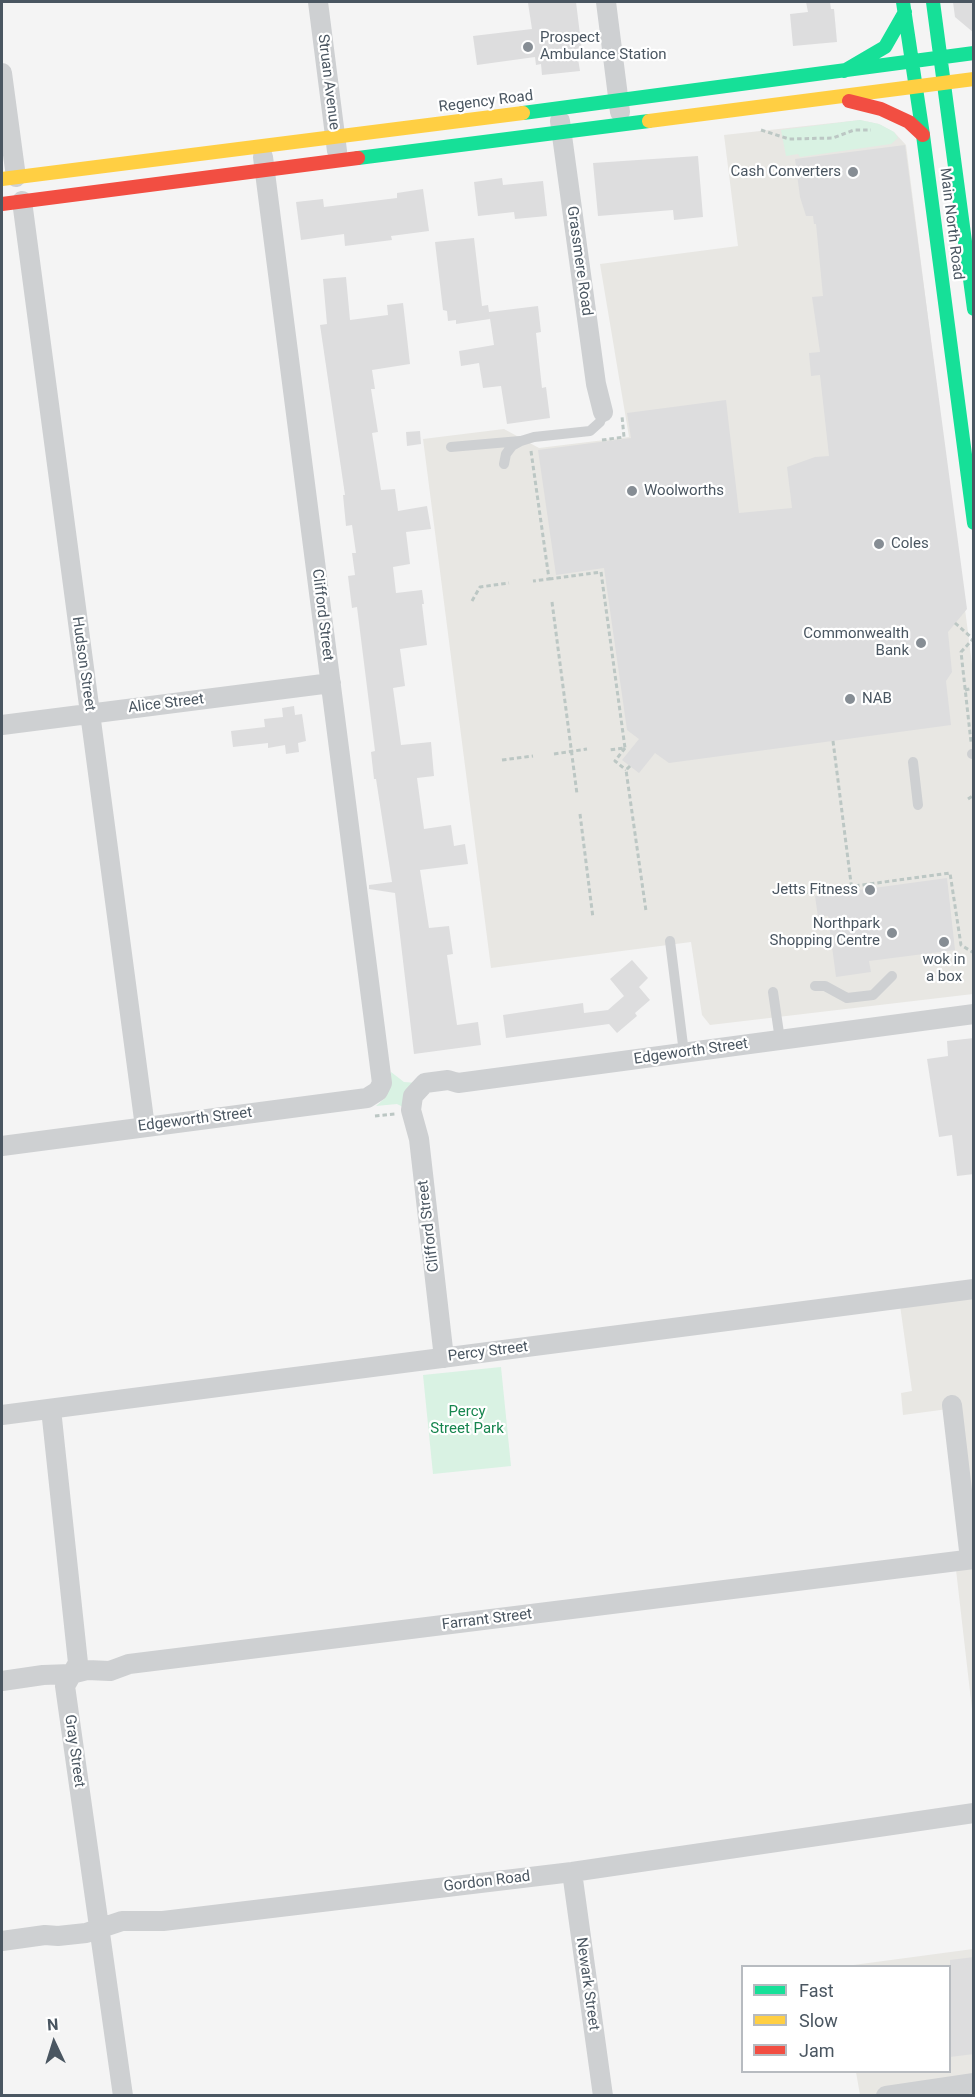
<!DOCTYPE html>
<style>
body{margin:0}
#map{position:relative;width:975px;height:2097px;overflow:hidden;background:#f4f4f4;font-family:Roboto,sans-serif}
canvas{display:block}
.frame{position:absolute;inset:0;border:3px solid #4a5661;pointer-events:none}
.legend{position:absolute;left:741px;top:1965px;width:210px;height:108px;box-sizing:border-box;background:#fff;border:2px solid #b7bbc0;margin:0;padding:8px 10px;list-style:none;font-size:18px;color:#4a5661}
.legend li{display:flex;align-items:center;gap:12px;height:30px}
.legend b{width:30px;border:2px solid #b7bbc0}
.north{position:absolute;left:24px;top:2013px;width:60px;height:60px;-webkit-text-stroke:4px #fff;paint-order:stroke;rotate:356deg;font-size:16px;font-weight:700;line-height:24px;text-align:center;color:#4a5661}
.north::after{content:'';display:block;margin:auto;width:21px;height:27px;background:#4a5661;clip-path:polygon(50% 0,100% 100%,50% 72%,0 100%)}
</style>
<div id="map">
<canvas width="975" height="2097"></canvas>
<div class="frame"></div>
<ul class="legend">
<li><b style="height:8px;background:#16e098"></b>Fast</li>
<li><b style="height:8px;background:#ffcf43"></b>Slow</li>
<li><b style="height:8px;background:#f24e42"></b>Jam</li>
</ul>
<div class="north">N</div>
</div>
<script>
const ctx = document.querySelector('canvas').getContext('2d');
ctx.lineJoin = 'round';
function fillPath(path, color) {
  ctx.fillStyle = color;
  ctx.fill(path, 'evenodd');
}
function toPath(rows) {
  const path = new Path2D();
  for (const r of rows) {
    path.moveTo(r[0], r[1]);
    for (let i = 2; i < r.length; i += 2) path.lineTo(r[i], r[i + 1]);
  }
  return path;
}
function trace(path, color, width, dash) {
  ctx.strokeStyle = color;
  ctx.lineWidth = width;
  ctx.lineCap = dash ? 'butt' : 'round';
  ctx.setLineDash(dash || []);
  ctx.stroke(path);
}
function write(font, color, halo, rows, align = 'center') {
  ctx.font = font + ' Roboto,sans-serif';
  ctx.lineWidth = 4.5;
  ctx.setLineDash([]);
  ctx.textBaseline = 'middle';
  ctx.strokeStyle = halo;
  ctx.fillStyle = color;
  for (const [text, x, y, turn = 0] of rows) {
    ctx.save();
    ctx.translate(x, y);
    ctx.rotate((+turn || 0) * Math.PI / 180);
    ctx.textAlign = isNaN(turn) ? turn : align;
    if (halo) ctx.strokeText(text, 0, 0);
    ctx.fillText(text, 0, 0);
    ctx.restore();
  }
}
fillPath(toPath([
 [860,120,879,124,894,132,906,145,973,672,973,994,710,1025,702,1015,691,942,491,968,423,439,504,429,539,448,629,437,600,264,738,246,724,135],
 [973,1289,973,1718,955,1561,966,1560,948,1409,903,1415,901,1393,912,1391,899,1298],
 [973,1949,973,2095,860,2095,856,2072,950,2072,950,1966,846,1966]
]), '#e8e7e3');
fillPath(toPath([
 [860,120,879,124,894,132,898,138,891,144,800,157,798,154,786,156,781,130],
 [391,1072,404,1082,417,1083,405,1108,397,1104,376,1106,384,1099,389,1090],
 [501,1367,511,1466,433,1474,423,1375]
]), '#d9f2e3');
fillPath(toPath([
 [539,2,576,2,583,59,578,59,580,71,542,75,541,64,536,65,535,57,477,65,473,36,532,29,528,3],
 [806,2,830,2,831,9,834,9,837,42,793,46,790,14,808,12],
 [953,2,974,2,974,33,955,17],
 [905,145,967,609,948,632,952,672,946,681,951,725,669,763,655,753,639,773,622,760,639,739,627,730,604,568,556,575,538,450,631,438,627,413,726,400,739,513,792,508,787,467,815,457,829,456,820,375,811,376,809,353,820,352,812,297,823,296,816,224,814,224,813,216,806,216,800,197,795,159],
 [698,156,703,217,674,220,673,210,598,216,593,163],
 [502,178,503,185,543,181,547,216,515,219,514,212,478,216,474,182],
 [423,189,429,231,391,236,392,240,345,246,344,234,301,240,296,202,323,199,324,207,397,198,397,193],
 [474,238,482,306,488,305,490,319,456,324,456,320,448,321,447,311,443,310,435,242],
 [346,277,350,320,388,315,387,305,403,303,410,364,372,370,375,389,371,389,378,432,372,433,381,490,395,489,398,511,427,506,431,529,406,532,410,564,393,567,396,593,422,590,424,604,422,604,427,645,400,649,405,686,393,688,401,745,431,742,434,776,417,778,424,829,451,825,454,846,465,844,468,864,420,870,429,928,449,926,453,954,447,955,457,1025,478,1022,481,1045,414,1054,395,893,369,889,369,885,392,882,376,779,374,779,371,752,375,751,357,607,352,608,348,576,355,575,352,553,356,553,352,525,346,526,343,495,345,495,320,325,327,324,323,279],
 [538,306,541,332,536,333,542,388,546,387,550,418,507,424,501,386,483,388,479,363,461,366,459,351,494,345,489,312],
 [420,431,421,444,407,446,406,432],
 [294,706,295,715,302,714,306,741,298,743,299,752,286,754,285,745,268,748,268,743,233,747,231,731,265,727,264,719,283,717,282,708],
 [947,878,955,950,869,961,871,972,836,977,828,916,818,917,815,896],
 [632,960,648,978,639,987,650,1000,635,1013,637,1016,617,1033,609,1024,506,1038,503,1015,583,1003,584,1013,608,1010,624,996,610,979],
 [974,1038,974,1174,957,1176,952,1135,939,1137,927,1059,948,1056,947,1041],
 [974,1957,974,2054,950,2057,950,1960]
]), '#ddddde');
trace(toPath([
 [761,130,789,139,833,138,854,130,871,130],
 [602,440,624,437,622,416],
 [531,451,549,579,533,581],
 [549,579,601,572,625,748,608,750],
 [472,601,480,587,509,583],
 [552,602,577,794],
 [955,623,973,639,961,652,971,742],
 [965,690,974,688],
 [833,741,852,891],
 [625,748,615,761,626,770],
 [554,754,587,749],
 [502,760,533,756],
 [630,766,626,770,646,911],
 [968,799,974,795],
 [580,814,593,918],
 [803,893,950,873,961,945,974,953],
 [375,1116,395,1114]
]), '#bcc7c4', 3, [4.5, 3]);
trace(toPath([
 [451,447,520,441],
 [504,464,506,454,512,446,521,441,534,437,590,431,600,422,603,412],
 [972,754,974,754],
 [913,762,918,805],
 [670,941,684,1053],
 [815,986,825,986,847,998,873,995,892,976],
 [773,992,780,1040]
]), '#ced0d2', 10);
trace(toPath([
 [318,2,337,151],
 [606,2,620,112],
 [2,73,16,177],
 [560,121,596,384,603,412],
 [22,201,145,1127],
 [2,725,331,683],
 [2,1146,367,1098,378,1091,382,1083,263,157],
 [444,1358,419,1139,411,1110,413,1096,425,1083,448,1080,458,1083,974,1014],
 [952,1405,970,1559],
 [51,1409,78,1663,65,1686,123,2096],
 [2,1415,974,1289],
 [2,1681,43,1675,71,1674,87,1670,110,1671,129,1664,974,1559],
 [572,1872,603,2096],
 [2,1941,45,1935,58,1936,86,1933,122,1921,163,1921,572,1872,974,1813],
 [886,2096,974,2083]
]), '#ced0d2', 20);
trace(toPath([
 [903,2,923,135,974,523],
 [933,2,974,309],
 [844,71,885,47,905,12],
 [523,113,974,53],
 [358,158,649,121]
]), '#16e098', 14);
trace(toPath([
 [649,121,974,79],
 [2,179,523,113]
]), '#ffcf43', 14);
trace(toPath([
 [849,101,881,109,909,122,923,135],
 [2,204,358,158]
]), '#f24e42', 14);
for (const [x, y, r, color] of [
 [528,47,6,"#868d94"],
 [853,172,6,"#868d94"],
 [632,491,6,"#868d94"],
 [879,544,6,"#868d94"],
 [921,643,6,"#868d94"],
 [850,699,6,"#868d94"],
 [870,890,6,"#868d94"],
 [892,933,6,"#868d94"],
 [944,942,6,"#868d94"]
]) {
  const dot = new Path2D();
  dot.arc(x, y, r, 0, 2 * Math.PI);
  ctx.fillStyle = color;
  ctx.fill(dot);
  trace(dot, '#fff', 2);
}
write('15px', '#4a5661', '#fff', [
 ["Prospect",540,38],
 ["Ambulance Station",540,55],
 ["Cash Converters",841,172,"right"],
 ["Woolworths",644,491],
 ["Coles",891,544],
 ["Commonwealth",909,634,"right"],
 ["Bank",909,651,"right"],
 ["NAB",862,699],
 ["Jetts Fitness",858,890,"right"],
 ["Northpark",880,924,"right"],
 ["Shopping Centre",880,941,"right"],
 ["wok in",944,960,"center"],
 ["a box",944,977,"center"]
], 'left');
write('15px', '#4a5661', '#fff', [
 ["Struan Avenue",328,82,83],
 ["Regency Road",486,102,-7],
 ["Main North Road",951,224,83],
 ["Grassmere Road",579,261,82],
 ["Clifford Street",322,615,83],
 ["Hudson Street",83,664,82],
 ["Alice Street",166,704,-7],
 ["Edgeworth Street",691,1052,-8],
 ["Edgeworth Street",195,1120,-7],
 ["Clifford Street",429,1226,-97],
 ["Percy Street",488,1352,-7],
 ["Farrant Street",487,1620,-7],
 ["Gray Street",74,1751,82],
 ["Gordon Road",487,1882,-7],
 ["Newark Street",587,1984,82]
]);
write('15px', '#17864f', '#fff', [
 ["Percy",467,1412],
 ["Street Park",467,1429]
]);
</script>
